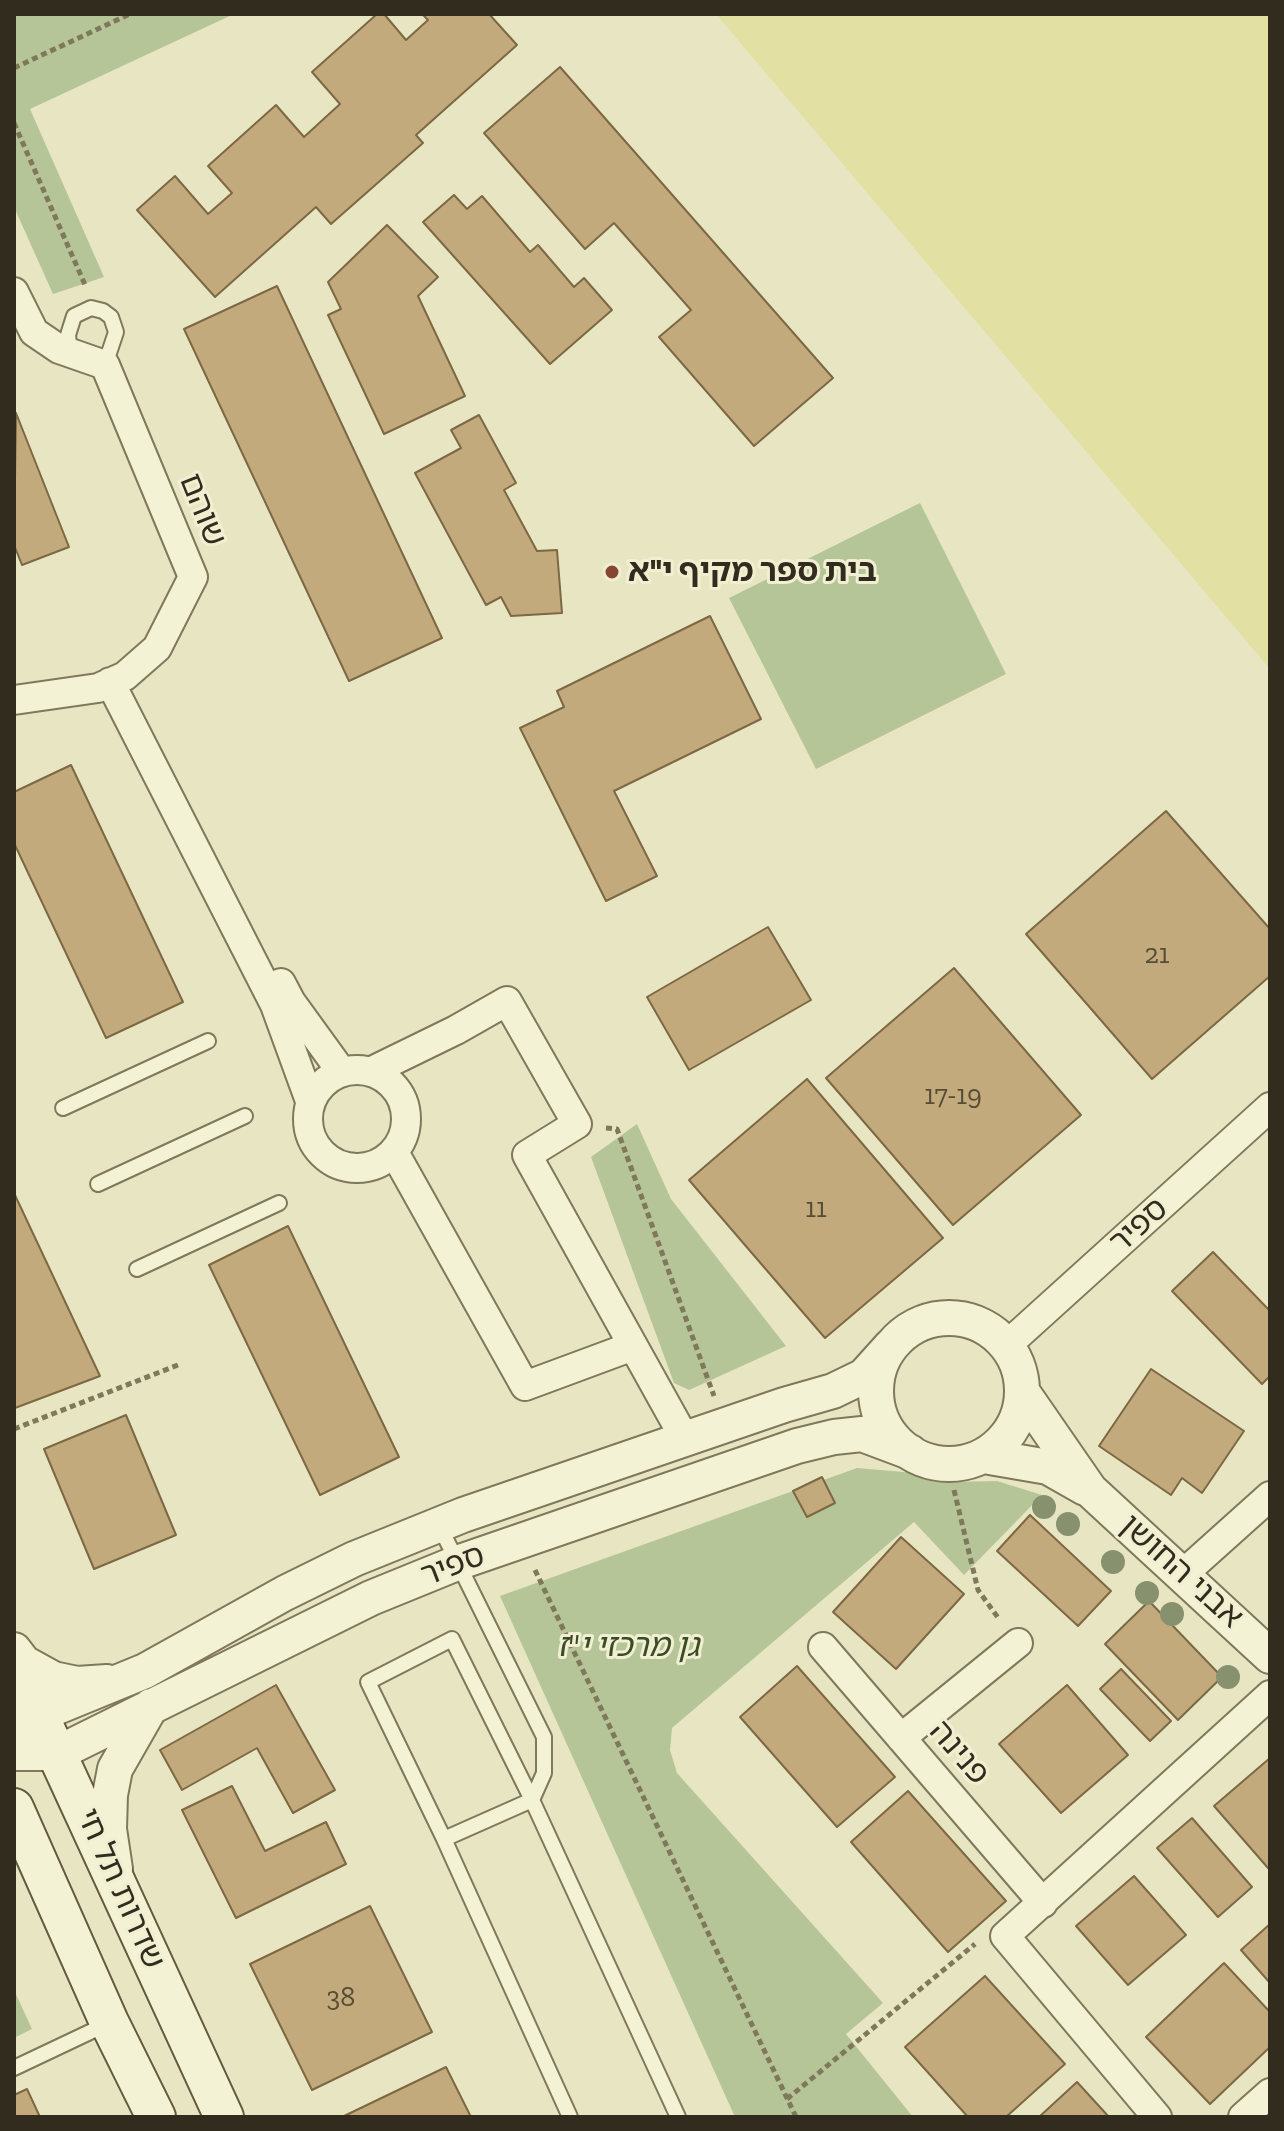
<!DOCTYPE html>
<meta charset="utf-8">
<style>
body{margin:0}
#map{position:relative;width:1284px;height:2131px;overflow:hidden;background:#e8e6c2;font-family:"Zilla Slab",serif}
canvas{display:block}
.frame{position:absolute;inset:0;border:16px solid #322c1e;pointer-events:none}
</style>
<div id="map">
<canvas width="1284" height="2131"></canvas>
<div class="frame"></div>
</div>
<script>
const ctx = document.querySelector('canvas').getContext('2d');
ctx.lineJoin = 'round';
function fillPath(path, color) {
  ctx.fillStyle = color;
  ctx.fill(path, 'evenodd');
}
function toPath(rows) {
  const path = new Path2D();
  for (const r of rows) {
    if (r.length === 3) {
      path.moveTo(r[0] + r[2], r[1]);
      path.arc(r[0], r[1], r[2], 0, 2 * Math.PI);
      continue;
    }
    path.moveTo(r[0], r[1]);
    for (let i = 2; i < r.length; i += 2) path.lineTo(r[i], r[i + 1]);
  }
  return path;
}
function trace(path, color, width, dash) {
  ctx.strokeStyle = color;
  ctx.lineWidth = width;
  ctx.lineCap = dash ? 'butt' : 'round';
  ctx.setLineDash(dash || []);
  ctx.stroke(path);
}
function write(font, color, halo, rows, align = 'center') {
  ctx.font = font + ' "Zilla Slab","Noto Sans Hebrew",serif';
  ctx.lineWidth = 6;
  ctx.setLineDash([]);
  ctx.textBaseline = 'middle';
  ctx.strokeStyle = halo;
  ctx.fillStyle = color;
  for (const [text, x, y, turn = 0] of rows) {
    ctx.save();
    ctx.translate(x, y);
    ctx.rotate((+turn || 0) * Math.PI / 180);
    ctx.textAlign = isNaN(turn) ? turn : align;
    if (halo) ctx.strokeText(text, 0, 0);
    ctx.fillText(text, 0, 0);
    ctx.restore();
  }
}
fillPath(toPath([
 [14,14,234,14,30,109,104,277,53,294,14,207],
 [920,503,1006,674,816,769,729,598],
 [637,1124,671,1199,786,1346,689,1390,674,1383,591,1157],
 [857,1468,915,1473,949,1482,997,1481,1042,1495,964,1575,914,1522,672,1728,670,1750,677,1773,883,2003,846,2034,913,2117,735,2117,500,1596],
 [14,1990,32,2029,14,2038]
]), '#b5c598');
fillPath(toPath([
 [716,14,1270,14,1270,669]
]), '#e2e0a2');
const building = toPath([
 [377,14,384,14,406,40,428,20,422,14,489,14,517,45,416,135,423,143,331,224,316,207,215,297,137,210,175,176,208,214,232,193,208,166,276,105,304,137,340,104,312,72,377,14],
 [560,67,833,378,754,446,659,337,691,310,614,223,585,249,484,133,560,67],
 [454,195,467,209,482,196,530,252,538,245,574,287,584,278,612,310,550,364,423,222,454,195],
 [387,225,438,277,418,296,465,396,384,434,328,315,341,309,328,282,387,225],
 [277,286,442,638,349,681,184,329,277,286],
 [16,413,69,547,22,565,14,545,16,413],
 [479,415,516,483,504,490,537,551,557,550,562,613,511,616,501,597,486,605,415,473,461,448,451,430,479,415],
 [710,616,761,719,614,791,657,876,606,901,520,728,564,707,557,691,710,616],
 [71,765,183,1002,106,1038,14,843,14,792,71,765],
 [1166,811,1270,929,1270,976,1152,1079,1026,934,1166,811],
 [768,927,811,1000,689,1070,647,997,768,927],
 [954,968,1081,1115,953,1225,826,1078,954,968],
 [807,1079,943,1238,825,1338,689,1180,807,1079],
 [14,1193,100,1376,15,1408,14,1405,14,1193],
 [288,1226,399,1457,320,1495,209,1265,288,1226],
 [1213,1252,1270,1311,1270,1376,1262,1384,1172,1291,1213,1252],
 [1151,1369,1244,1431,1202,1493,1182,1478,1171,1495,1099,1446,1151,1369],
 [126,1415,176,1535,94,1569,44,1449,126,1415],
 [822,1477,835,1503,807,1517,793,1491,822,1477],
 [1030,1515,1111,1591,1078,1626,997,1551,1030,1515],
 [901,1537,964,1594,896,1669,833,1612,901,1537],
 [1149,1601,1222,1677,1178,1720,1105,1644,1149,1601],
 [797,1666,895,1777,837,1827,740,1717,797,1666],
 [1121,1669,1171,1721,1150,1741,1100,1689,1121,1669],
 [276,1685,335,1790,293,1813,257,1748,182,1790,160,1750,276,1685],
 [1067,1685,1128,1755,1061,1813,999,1744,1067,1685],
 [1270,1758,1270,1866,1268,1868,1214,1806,1270,1758],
 [232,1786,265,1851,326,1822,346,1864,236,1918,182,1810,232,1786],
 [908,1791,1006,1901,948,1952,851,1842,908,1791],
 [1192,1818,1252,1887,1218,1917,1157,1848,1192,1818],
 [1134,1876,1186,1935,1128,1985,1076,1926,1134,1876],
 [370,1906,432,2032,312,2090,250,1964,370,1906],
 [1270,1924,1270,1983,1241,1950,1270,1924],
 [1224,1963,1270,2012,1270,2047,1210,2104,1146,2037,1224,1963],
 [985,1976,1065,2064,1006,2117,968,2117,905,2047,985,1976],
 [446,2067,471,2117,342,2117,446,2067],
 [1077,2082,1109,2117,1039,2117,1077,2082],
 [27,2089,40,2117,14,2117,14,2095,27,2089]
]);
fillPath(building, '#c2aa7c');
trace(building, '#7d6844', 2);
const service = toPath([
 [70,352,68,335,74,316,91,308,103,311,111,317,116,332,105,365],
 [63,1108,208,1041],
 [98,1184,245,1116],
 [137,1269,279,1203],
 [439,1525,544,1737,544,1773,532,1800,444,1839,368,1682,452,1639,532,1800,678,2117],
 [444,1839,570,2117],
 [14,2068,109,2023]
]);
const minor = toPath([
 [14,292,34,332,59,349,105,365,193,577,157,648,125,676,98,688,14,700],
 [110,682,275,1005,310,1101],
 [281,983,291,1002,341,1071],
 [357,1119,49],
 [372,1071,456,1030,507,1001,577,1124,527,1155,685,1439],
 [394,1152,525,1386,633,1346],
 [1007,1345,1270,1107],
 [1183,1574,1270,1496],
 [823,1647,1043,1903],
 [901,1738,1018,1643],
 [1157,2117,1005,1936,1270,1695],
 [1243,2117,1270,2093]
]);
const tertiary = toPath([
 [949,1391,73],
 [1023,1393,1090,1490,1270,1656],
 [984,1456,1048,1467,1085,1488],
 [14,1650,24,1663,53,1679,77,1684,107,1682],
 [14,1734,40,1714,145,1671,285,1593,354,1559,463,1515,784,1405,833,1391,864,1376,891,1346],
 [14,1753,58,1753,371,1598,457,1563,797,1446,834,1437,862,1434,910,1452],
 [115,1869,109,1829,110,1795,115,1769,151,1706]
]);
const secondary = toPath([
 [14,1661,224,2117],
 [14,1808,109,2022,156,2117]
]);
trace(service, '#80785b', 18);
trace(minor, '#80785b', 32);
trace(tertiary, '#80785b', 38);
trace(secondary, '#62593f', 42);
trace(toPath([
 [14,68,130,14],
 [14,123,86,287],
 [606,1128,617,1129,714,1396],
 [14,1429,178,1365],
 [954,1490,978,1590,999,1619],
 [535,1570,796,2117],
 [787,2099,975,1944]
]), '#80785b', 5, [6, 4]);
trace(service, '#f4f2d4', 14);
trace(minor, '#f4f2d4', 28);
trace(tertiary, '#f4f2d4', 34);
trace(secondary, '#f4f2d4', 38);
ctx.fillStyle = '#88916d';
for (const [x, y] of [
 [1044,1507],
 [1068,1524],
 [1113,1562],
 [1147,1593],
 [1172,1614],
 [1228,1677]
]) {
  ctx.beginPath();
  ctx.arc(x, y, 12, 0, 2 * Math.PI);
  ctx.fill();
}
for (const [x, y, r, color] of [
 [612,572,8,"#884632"]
]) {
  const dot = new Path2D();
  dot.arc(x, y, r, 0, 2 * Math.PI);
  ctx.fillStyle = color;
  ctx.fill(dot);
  trace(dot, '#f1efd1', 3);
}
write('28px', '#564c36', null, [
 ["21",1157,955],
 ["17-19",953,1096],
 ["11",816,1209],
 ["38",341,1998]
]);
write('32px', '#322c1e', '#f1efd1', [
 ["שוהם",202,510,68],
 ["ספיר",1139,1226,-42],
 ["ספיר",453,1566,-21],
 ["אבני החושן",1181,1572,42],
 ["פנינה",959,1753,49],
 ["שדרות תל חי",120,1889,66]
]);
write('bold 32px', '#322c1e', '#f1efd1', [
 ["בית ספר מקיף י\"א",628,572]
], 'left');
write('italic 32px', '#3a4c27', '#f1efd1', [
 ["גן מרכזי י\"ז",628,1647]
]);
</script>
